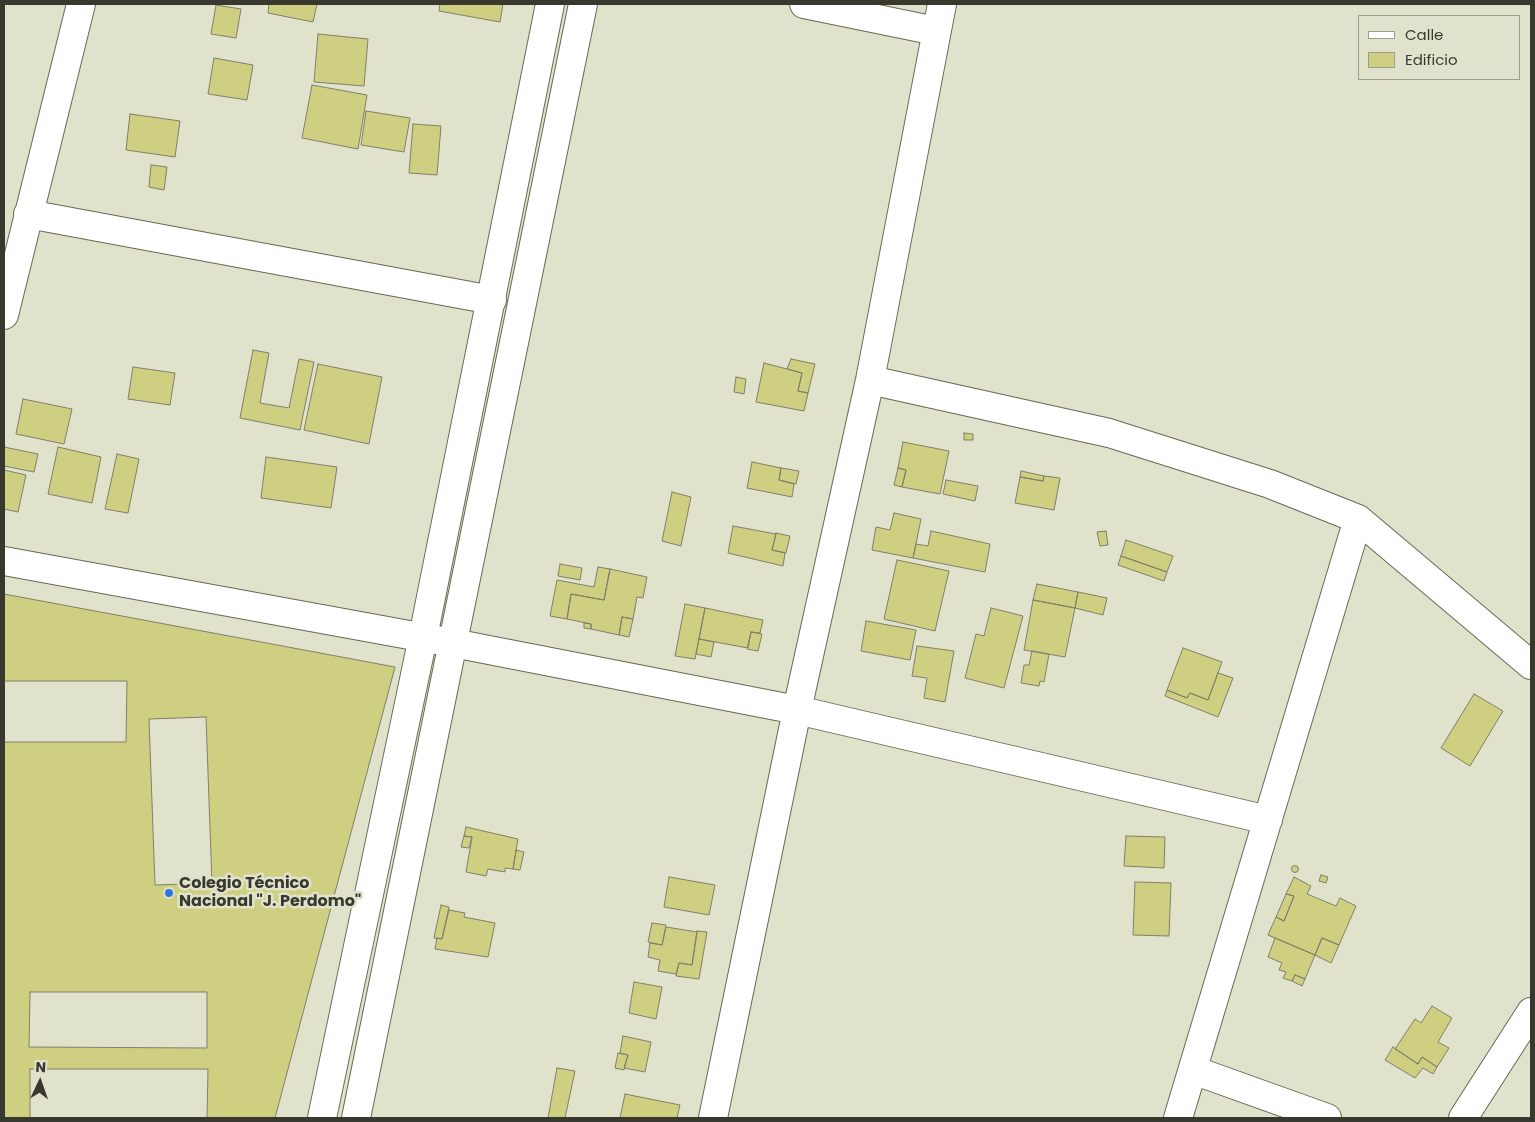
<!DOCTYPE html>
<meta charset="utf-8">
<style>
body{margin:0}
#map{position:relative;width:1535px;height:1122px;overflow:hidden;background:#e1e2cb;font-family:Poppins,sans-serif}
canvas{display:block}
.frame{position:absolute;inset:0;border:5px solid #38382f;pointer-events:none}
.legend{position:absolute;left:1358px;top:15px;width:162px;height:65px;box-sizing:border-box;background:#e1e2cb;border:1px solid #9d9e8d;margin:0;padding:6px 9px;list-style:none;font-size:15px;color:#38382f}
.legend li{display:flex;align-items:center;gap:10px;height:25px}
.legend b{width:25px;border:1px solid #9d9e8d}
.north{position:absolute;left:15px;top:1057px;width:50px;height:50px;-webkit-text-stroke:4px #e1e2cb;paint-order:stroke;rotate:3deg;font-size:14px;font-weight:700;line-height:20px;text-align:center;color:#38382f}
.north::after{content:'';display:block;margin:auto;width:18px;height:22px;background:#38382f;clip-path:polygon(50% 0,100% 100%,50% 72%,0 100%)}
</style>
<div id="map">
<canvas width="1535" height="1122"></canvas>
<div class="frame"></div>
<ul class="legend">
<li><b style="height:6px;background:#fff"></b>Calle</li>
<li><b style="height:14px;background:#cfcf82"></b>Edificio</li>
</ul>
<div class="north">N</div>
</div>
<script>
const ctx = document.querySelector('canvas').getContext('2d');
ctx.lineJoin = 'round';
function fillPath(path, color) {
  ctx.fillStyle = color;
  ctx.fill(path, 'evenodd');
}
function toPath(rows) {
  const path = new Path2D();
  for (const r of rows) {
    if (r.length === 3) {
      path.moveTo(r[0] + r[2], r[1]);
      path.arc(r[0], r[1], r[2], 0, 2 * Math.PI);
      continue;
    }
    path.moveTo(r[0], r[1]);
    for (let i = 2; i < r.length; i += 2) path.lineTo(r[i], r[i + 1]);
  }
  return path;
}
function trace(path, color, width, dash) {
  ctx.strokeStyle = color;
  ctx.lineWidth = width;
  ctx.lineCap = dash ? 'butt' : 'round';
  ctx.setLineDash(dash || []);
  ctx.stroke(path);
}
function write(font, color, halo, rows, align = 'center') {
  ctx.font = font + ' Poppins,sans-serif';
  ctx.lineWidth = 5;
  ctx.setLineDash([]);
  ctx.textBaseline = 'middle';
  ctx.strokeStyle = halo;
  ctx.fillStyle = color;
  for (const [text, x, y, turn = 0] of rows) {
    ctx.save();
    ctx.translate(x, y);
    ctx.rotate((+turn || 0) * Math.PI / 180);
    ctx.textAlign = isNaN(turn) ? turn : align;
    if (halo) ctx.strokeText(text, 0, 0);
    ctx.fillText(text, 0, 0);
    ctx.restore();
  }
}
const building = toPath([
 [269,4,317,4,313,22,268,13,269,4],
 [440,4,503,4,500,22,439,11,440,4],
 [216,5,241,9,236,38,211,34,216,5],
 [318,34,368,39,364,86,314,82,318,34],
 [214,58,253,65,247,100,208,94,214,58],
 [312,85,367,95,358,149,302,138,312,85],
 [366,111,410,118,404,152,361,145,366,111],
 [130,114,180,121,175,157,126,150,130,114],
 [413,124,441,126,437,175,409,173,413,124],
 [151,165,167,167,164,190,149,187,151,165],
 [253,350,269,353,260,403,289,408,299,359,314,362,300,430,240,418,253,350],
 [791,359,815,364,808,393,798,391,802,373,787,369,791,359],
 [764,363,802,373,798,391,808,393,804,411,756,402,764,363],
 [318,364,382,377,369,444,304,430,318,364],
 [133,367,175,373,170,405,128,399,133,367],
 [736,377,746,379,744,394,734,392,736,377],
 [23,399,72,409,64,444,16,434,23,399],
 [964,433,973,434,973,440,964,440,964,433],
 [903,442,949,451,940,494,902,487,906,470,898,468,903,442],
 [4,447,38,454,34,472,4,466,4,447],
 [58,447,101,457,92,503,48,494,58,447],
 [117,454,139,459,128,513,105,509,117,454],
 [266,457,337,467,331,508,261,498,266,457],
 [752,462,781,468,779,480,794,484,792,497,747,488,752,462],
 [781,468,799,471,796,484,779,480,781,468],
 [898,468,906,470,902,487,894,485,898,468],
 [4,470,26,475,18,512,4,509,4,470],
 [1021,471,1044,476,1043,481,1020,477,1021,471],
 [1044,476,1060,478,1054,510,1015,503,1020,477,1043,481,1044,476],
 [946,480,978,486,975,501,943,494,946,480],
 [672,492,691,497,681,546,662,541,672,492],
 [894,513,921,519,913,558,872,550,876,527,890,530,894,513],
 [733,526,776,534,772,550,785,553,783,566,728,553,733,526],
 [931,531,990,544,985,572,913,558,916,544,928,546,931,531],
 [1106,531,1108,545,1100,546,1097,532,1106,531],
 [776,533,790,536,786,553,772,550,776,533],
 [1126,540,1173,556,1167,572,1121,556,1126,540],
 [1121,556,1167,572,1164,581,1118,565,1121,556],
 [897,560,949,571,935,631,884,619,897,560],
 [560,564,582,568,580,580,558,576,560,564],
 [598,567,610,569,604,600,571,594,567,619,550,616,557,580,594,587,598,567],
 [610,569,647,577,643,598,637,597,633,619,622,617,619,635,591,629,591,624,567,619,571,594,604,600,610,569],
 [1037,584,1078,592,1075,608,1033,600,1037,584],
 [1078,592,1107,598,1103,615,1075,608,1078,592],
 [4,594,395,667,275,1118,4,1118,4,594],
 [1033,600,1075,608,1065,657,1024,650,1033,600],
 [685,604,705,608,695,659,675,656,685,604],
 [705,608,763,620,760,633,751,632,748,648,699,639,705,608],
 [991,608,1023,616,1004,688,965,678,976,634,984,636,991,608],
 [622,617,633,619,629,637,619,635,622,617],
 [866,621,916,630,910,660,861,651,866,621],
 [584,623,591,624,591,629,584,628,584,623],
 [751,632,762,634,758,651,747,649,751,632],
 [699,639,714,642,711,657,696,654,699,639],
 [917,646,954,651,945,702,924,698,927,678,912,676,917,646],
 [1183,648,1222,662,1208,700,1190,693,1187,698,1167,690,1183,648],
 [1032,651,1049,654,1044,682,1040,681,1039,686,1021,683,1024,665,1029,665,1032,651],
 [1218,673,1233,678,1218,717,1165,696,1167,690,1187,698,1190,693,1208,700,1218,673],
 [4,681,127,681,126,742,4,742,4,681],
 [1474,694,1503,711,1470,766,1441,748,1474,694],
 [206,717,212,883,155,885,149,719,206,717],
 [466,827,518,839,513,869,505,868,505,872,488,869,486,876,466,872,472,837,464,836,466,827],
 [464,836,472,837,469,848,461,847,464,836],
 [1126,836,1165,837,1164,868,1124,866,1126,836],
 [516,850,524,852,520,870,513,869,516,850],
 [1295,869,3.5],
 [1321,875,1328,877,1326,883,1319,881,1321,875],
 [669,877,715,885,709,915,664,907,669,877],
 [1294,877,1311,886,1307,894,1336,906,1340,898,1356,906,1339,945,1322,938,1315,955,1268,935,1276,917,1284,921,1294,896,1286,894,1294,877],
 [1135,882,1171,883,1169,936,1133,935,1135,882],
 [1286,894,1294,896,1284,921,1276,917,1286,894],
 [441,905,449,907,442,939,434,938,441,905],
 [449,910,465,913,464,917,495,923,488,957,435,949,437,938,442,939,449,910],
 [652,923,666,925,662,945,648,942,652,923],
 [666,927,697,932,692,965,679,963,676,974,658,971,660,960,648,957,650,943,662,945,666,927],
 [697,931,707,932,699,979,676,976,679,963,692,965,697,931],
 [1275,938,1315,955,1305,979,1295,975,1292,981,1283,978,1286,972,1279,970,1282,963,1268,957,1275,938],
 [1322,938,1339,945,1331,963,1315,955,1322,938],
 [1295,975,1305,979,1302,986,1292,981,1295,975],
 [634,982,662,987,656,1019,629,1013,634,982],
 [30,992,207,992,207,1048,29,1047,30,992],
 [1432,1006,1452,1018,1438,1042,1449,1048,1437,1067,1422,1057,1418,1064,1395,1049,1415,1019,1421,1023,1432,1006],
 [623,1036,651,1042,645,1072,624,1068,628,1055,620,1053,623,1036],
 [1393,1047,1418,1064,1422,1057,1437,1067,1433,1074,1423,1068,1415,1078,1385,1060,1393,1047],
 [618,1053,628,1055,624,1070,615,1068,618,1053],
 [557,1068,575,1071,565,1118,548,1118,557,1068],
 [30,1069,208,1069,207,1118,30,1118,30,1069],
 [625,1094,680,1105,677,1118,620,1118,625,1094]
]);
fillPath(building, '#cfcf82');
trace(building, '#7f7f6b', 1);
const minor = toPath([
 [804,4,936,31],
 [28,214,492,300],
 [4,315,81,4],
 [870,380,1109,433,1270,484,1358,519,1531,665],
 [4,561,453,643,797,710,1268,820],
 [1193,1070,1327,1118],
 [713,1118,797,710,870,380,942,4],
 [1178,1118,1358,519],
 [1463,1118,1531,1012]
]);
const secondary = toPath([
 [322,1118,423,637,550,4],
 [356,1118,583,4]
]);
trace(minor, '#686955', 30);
trace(secondary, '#686955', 30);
trace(minor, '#fff', 28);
trace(secondary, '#fff', 28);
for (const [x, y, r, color] of [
 [169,893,5,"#2c76e2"]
]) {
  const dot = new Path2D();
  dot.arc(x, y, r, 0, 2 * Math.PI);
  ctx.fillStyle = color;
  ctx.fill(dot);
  trace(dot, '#e1e2cb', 2);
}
write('bold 16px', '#38382f', '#e1e2cb', [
 ["Colegio Técnico",179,884],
 ["Nacional \"J. Perdomo\"",179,902]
], 'left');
</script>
